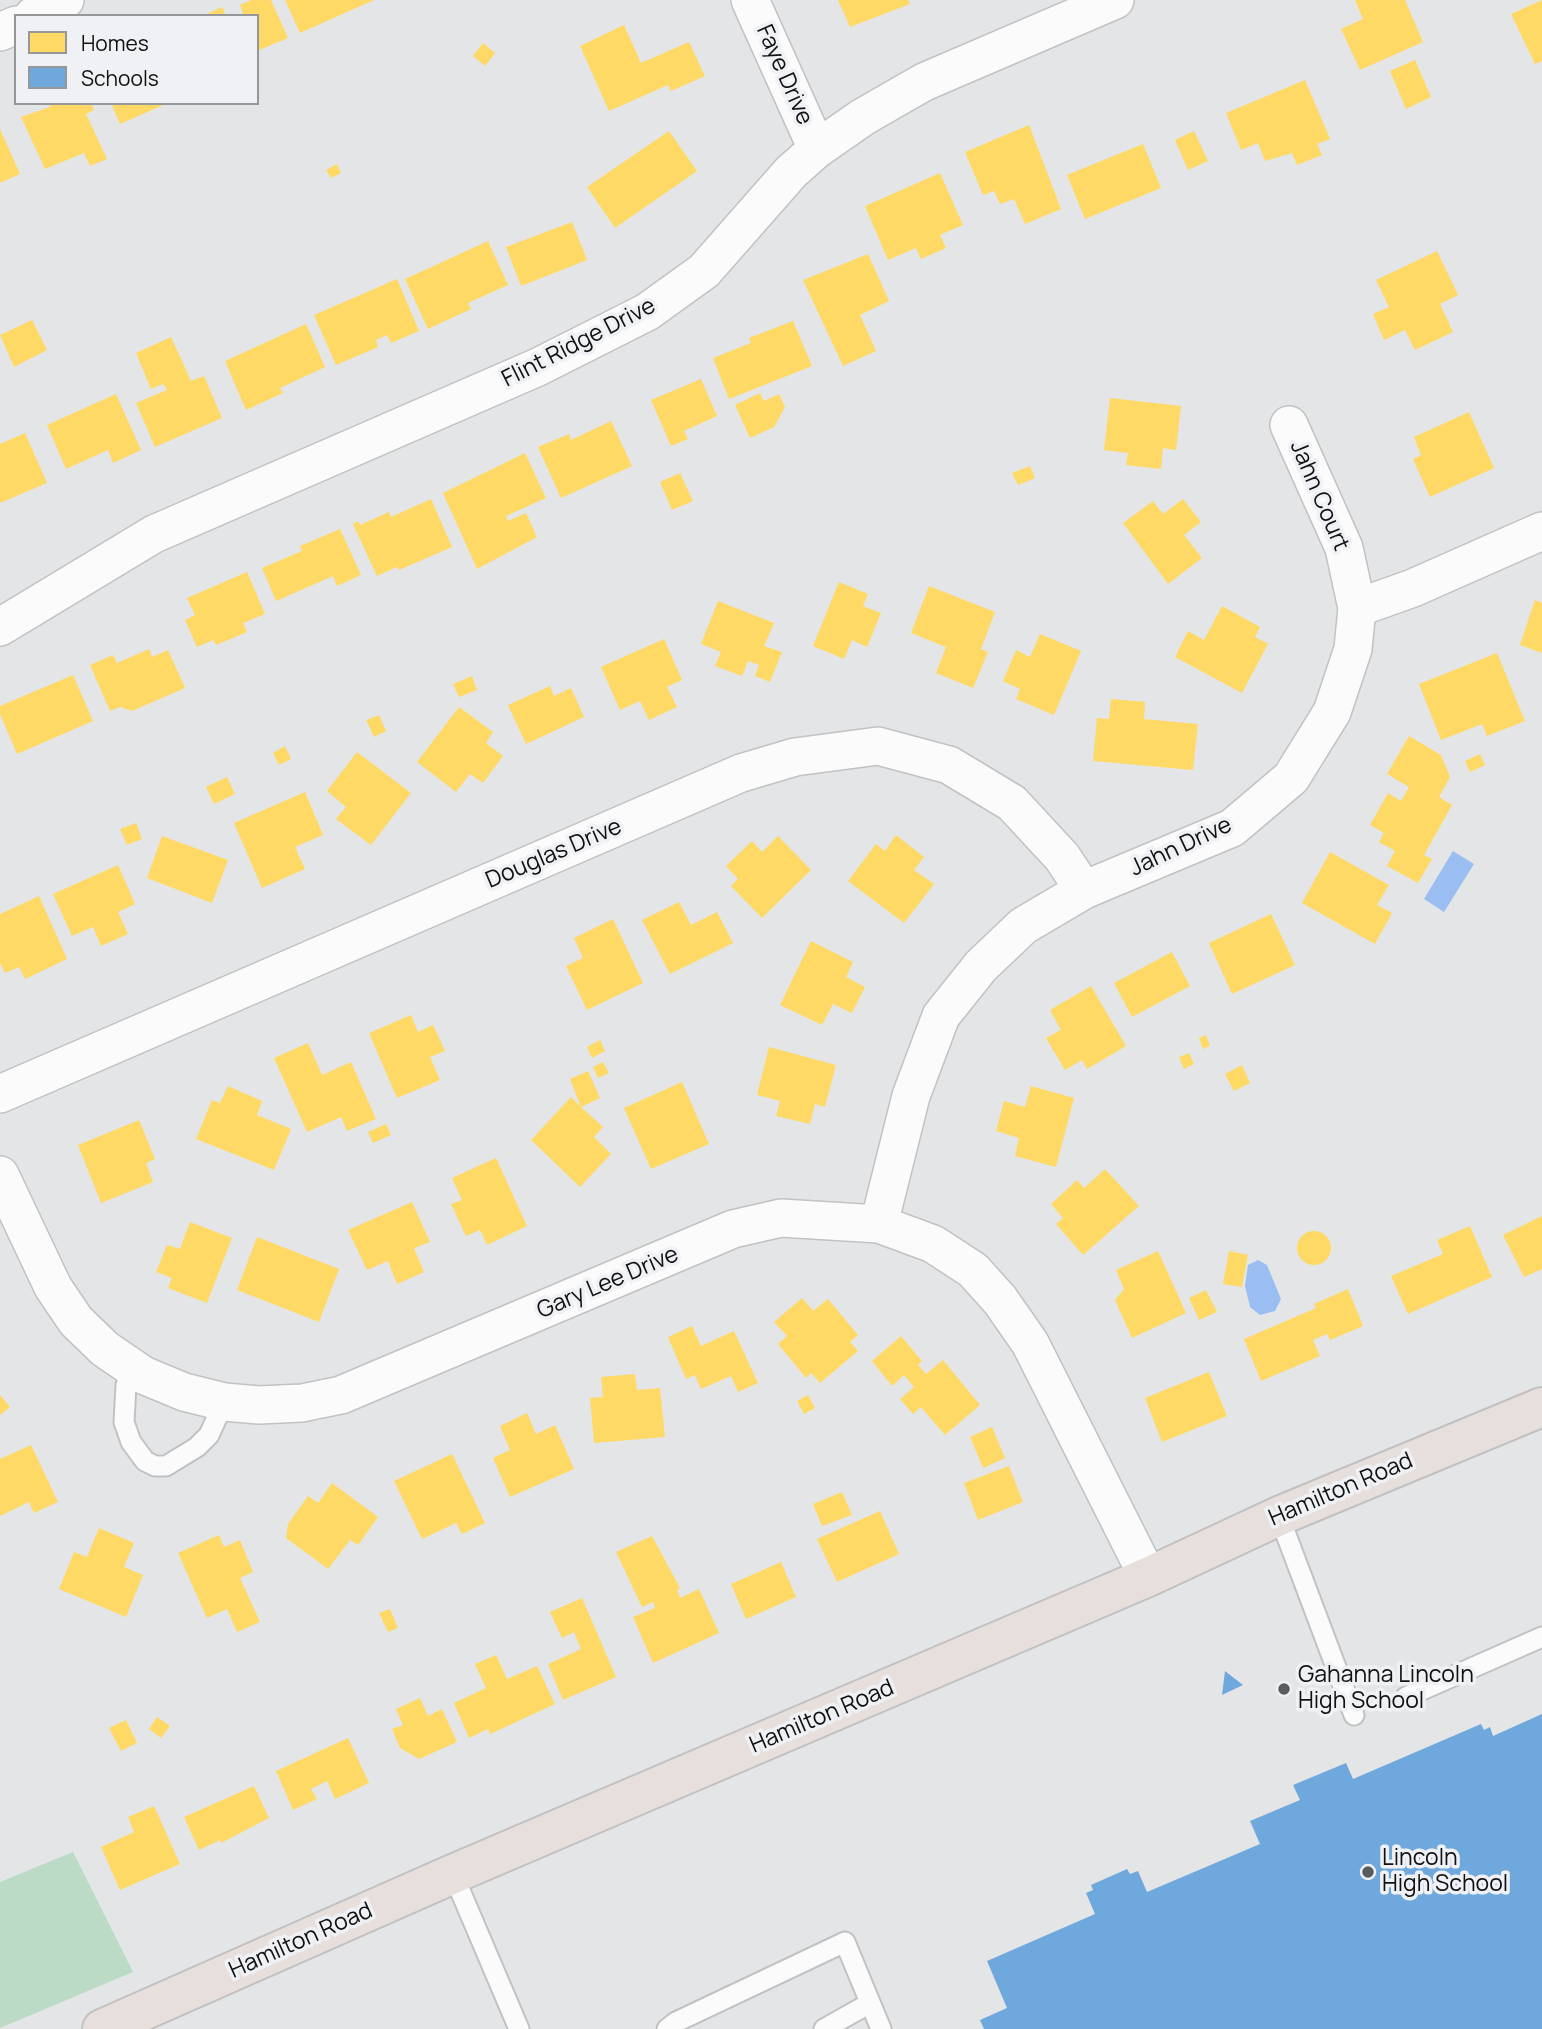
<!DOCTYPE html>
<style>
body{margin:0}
#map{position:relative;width:1542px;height:2029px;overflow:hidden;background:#e4e5e7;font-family:Manrope,sans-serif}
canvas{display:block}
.legend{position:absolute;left:14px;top:14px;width:245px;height:91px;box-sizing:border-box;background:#f0f1f5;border:2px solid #96979a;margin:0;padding:9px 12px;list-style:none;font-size:21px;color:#101112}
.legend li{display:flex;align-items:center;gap:14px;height:35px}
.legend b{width:35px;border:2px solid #96979a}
</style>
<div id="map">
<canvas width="1542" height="2029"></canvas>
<ul class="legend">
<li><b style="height:19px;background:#ffd966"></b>Homes</li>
<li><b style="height:19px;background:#6fa8dc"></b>Schools</li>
</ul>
</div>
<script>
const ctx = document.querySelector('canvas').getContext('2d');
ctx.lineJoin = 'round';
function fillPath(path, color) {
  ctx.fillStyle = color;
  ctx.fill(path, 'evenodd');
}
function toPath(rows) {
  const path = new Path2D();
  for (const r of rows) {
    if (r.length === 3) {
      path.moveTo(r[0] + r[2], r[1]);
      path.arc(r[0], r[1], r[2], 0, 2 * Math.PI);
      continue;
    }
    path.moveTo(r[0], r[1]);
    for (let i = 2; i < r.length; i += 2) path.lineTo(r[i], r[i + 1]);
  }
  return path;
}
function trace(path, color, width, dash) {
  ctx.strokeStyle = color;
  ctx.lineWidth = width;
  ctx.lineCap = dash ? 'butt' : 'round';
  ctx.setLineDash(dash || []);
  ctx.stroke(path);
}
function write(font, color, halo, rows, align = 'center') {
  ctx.font = font + ' Manrope,sans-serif';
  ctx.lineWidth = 7;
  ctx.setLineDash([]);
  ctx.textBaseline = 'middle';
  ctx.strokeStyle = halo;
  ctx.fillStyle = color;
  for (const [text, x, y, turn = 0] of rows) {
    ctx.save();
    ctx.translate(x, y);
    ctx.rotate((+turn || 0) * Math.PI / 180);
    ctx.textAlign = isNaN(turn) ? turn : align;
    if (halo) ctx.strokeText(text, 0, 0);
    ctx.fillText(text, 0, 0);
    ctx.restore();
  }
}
fillPath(toPath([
 [73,1852,133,1972,0,2028,0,1882]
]), '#bcdbc7');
fillPath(toPath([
 [1453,851,1474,864,1444,912,1424,899],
 [1258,1260,1267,1265,1281,1299,1275,1311,1260,1315,1250,1307,1245,1286,1248,1265]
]), '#9abef1');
fillPath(toPath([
 [251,0,271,0,288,38,257,51,257,16,239,16,243,14,240,5],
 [285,0,374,0,300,33],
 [838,0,908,0,910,4,850,27],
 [1355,0,1405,0,1423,42,1360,70,1341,29,1363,19],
 [1542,0,1542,61,1535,64,1511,14],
 [222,7,226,16,202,16],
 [624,25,641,63,689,42,705,76,671,91,668,85,609,111,580,46],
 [483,43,495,53,485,66,473,56],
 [1415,60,1431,97,1406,109,1390,71],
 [1305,80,1330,139,1317,144,1322,155,1297,165,1292,153,1265,161,1258,143,1241,150,1226,113],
 [91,103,94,110,86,114,107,159,90,166,84,153,45,169,21,117,50,107,50,103],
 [111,103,168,103,120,124],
 [1029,125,1061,209,1025,224,1014,199,1000,204,994,191,983,195,965,152],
 [0,129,20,174,0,183],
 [669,131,697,171,615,228,587,187],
 [1194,131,1208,161,1188,170,1175,140],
 [1143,144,1161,188,1085,219,1067,175],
 [337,164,341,173,331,178,326,170],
 [940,173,963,225,940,235,946,248,921,259,916,248,888,260,865,206],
 [572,222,587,260,521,286,506,247],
 [488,241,508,285,468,303,471,309,428,329,405,279],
 [1437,251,1458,295,1440,304,1453,332,1415,350,1405,330,1384,340,1373,314,1389,307,1376,280],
 [868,254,889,301,860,315,876,351,843,366,803,280],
 [397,279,419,331,391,343,387,335,376,340,378,347,336,365,314,315],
 [32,320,47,350,14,367,0,335],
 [793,321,812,366,729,399,713,358,751,343,749,338],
 [306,324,325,367,280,388,283,393,246,410,225,361],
 [171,337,191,381,204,376,222,418,155,447,136,403,167,390,163,384,151,389,136,353],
 [701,379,717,416,684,431,688,439,671,446,651,400],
 [760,393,764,401,779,394,785,407,774,427,750,438,735,405],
 [116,394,141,450,113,463,108,450,66,469,47,425],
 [1110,398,1181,406,1176,450,1163,448,1161,469,1126,465,1128,453,1104,450],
 [1469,412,1494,468,1430,497,1413,459,1421,455,1414,437],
 [611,421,632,466,561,498,538,447,569,434,571,440],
 [25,433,47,483,0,503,0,444],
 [525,453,546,498,506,516,508,521,526,513,537,537,477,569,443,493],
 [1030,466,1035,478,1018,485,1012,473],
 [680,473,693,501,672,510,660,482],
 [431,499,452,547,399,570,397,567,377,576,353,524,358,521,360,525,389,512,391,517],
 [1183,499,1201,522,1184,535,1202,558,1168,584,1123,523,1153,501,1163,514],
 [340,529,361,575,337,586,333,576,276,601,262,568,302,551,300,546],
 [247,572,265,614,243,623,247,632,216,645,213,640,197,647,185,620,195,615,187,598],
 [839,582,868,594,863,606,881,613,867,647,852,640,844,659,813,646],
 [929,586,995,612,981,649,988,652,973,688,936,673,946,647,911,633],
 [1535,600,1542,603,1542,653,1520,645],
 [718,601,774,623,764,646,782,652,770,682,755,676,759,665,748,661,742,676,715,666,721,652,701,644],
 [1222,606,1260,627,1255,637,1268,644,1242,693,1175,657,1188,631,1204,640],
 [1040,634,1081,651,1054,715,1016,699,1020,689,1003,681,1016,650,1030,657],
 [664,639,682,680,667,687,677,707,649,720,640,701,620,710,601,667],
 [149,649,152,657,168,650,185,688,132,711,120,707,110,711,90,665,113,655,117,663],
 [1497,653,1525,721,1487,736,1482,724,1441,740,1419,684],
 [73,675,93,721,17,754,0,714,0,706],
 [472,676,477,690,459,697,453,684],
 [550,686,554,696,571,688,584,717,526,744,508,705],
 [1111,699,1145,702,1144,719,1198,724,1193,770,1093,761,1097,718,1109,719],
 [459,707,493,732,486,743,503,756,483,783,470,774,456,792,417,762],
 [379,715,386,731,374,737,366,720],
 [1409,736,1441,755,1450,777,1439,797,1452,805,1424,855,1432,859,1418,883,1387,866,1395,851,1379,842,1384,833,1370,825,1388,793,1401,801,1409,787,1387,774],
 [285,746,291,759,279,765,273,753],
 [357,752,411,793,371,845,336,819,346,807,327,791],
 [1480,754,1485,765,1470,772,1465,761],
 [227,777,235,794,214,804,206,787],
 [305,792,323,835,295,847,305,869,262,888,234,823],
 [136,823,142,839,127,845,120,829],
 [896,835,924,857,914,870,934,884,904,923,848,881,876,844,885,851],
 [162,836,228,860,212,903,147,878],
 [778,836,811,870,762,918,731,886,738,879,726,866,752,841,762,852],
 [1330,852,1389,885,1377,905,1392,913,1375,944,1302,903],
 [118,865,135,904,118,912,128,934,101,946,93,927,72,936,53,894],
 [39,896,67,959,25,979,19,967,5,973,0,963,0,914],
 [679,902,691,925,717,912,733,943,670,974,642,920],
 [1271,914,1295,965,1232,994,1209,943],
 [613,919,643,983,587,1010,566,966,583,958,574,938],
 [811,941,853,962,846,977,865,987,852,1013,833,1004,822,1025,780,1005],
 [1172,952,1190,986,1132,1017,1114,983],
 [1091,986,1126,1046,1087,1069,1082,1060,1065,1070,1046,1038,1061,1030,1050,1010],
 [411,1015,418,1032,433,1025,445,1051,430,1057,440,1080,397,1098,369,1033],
 [1206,1035,1210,1046,1203,1049,1199,1038],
 [600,1040,605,1051,592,1058,587,1047],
 [308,1043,322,1075,351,1062,376,1119,347,1131,341,1117,307,1132,274,1058],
 [769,1047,836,1065,825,1107,815,1104,810,1124,776,1116,780,1101,757,1095],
 [1189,1053,1194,1064,1184,1069,1179,1057],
 [603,1062,609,1073,598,1078,593,1067],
 [1242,1065,1250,1083,1234,1091,1225,1074],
 [588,1071,600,1098,581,1107,603,1127,594,1137,611,1154,580,1187,531,1140,571,1097,581,1107,570,1079],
 [682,1082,709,1144,651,1169,624,1108],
 [228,1086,262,1101,257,1115,291,1129,274,1170,196,1139,212,1100,220,1103],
 [1031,1086,1074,1098,1056,1167,1015,1156,1019,1138,996,1131,1004,1101,1025,1107],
 [139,1120,155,1159,146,1163,153,1182,101,1203,78,1145],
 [386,1124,391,1135,373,1143,368,1132],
 [496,1158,527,1226,487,1245,480,1230,466,1236,451,1204,462,1200,452,1178],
 [1105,1169,1139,1206,1083,1255,1056,1224,1063,1218,1051,1204,1077,1180,1084,1188],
 [412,1202,430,1242,414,1248,424,1272,397,1284,388,1261,367,1270,348,1230],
 [1542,1216,1542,1269,1524,1277,1503,1235],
 [190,1222,232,1238,207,1303,168,1288,172,1278,156,1272,167,1245,180,1249],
 [1470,1226,1492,1277,1408,1314,1391,1276,1443,1254,1437,1240],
 [1314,1248,17],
 [257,1237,339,1269,319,1322,237,1290],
 [1158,1251,1186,1313,1132,1338,1115,1300,1124,1289,1116,1270],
 [1229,1251,1248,1255,1242,1287,1223,1284],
 [1348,1289,1363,1326,1330,1340,1327,1334,1313,1340,1320,1356,1261,1381,1244,1339,1316,1308,1314,1304],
 [1206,1290,1217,1312,1199,1320,1189,1298],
 [802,1298,813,1311,828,1299,858,1335,850,1342,858,1351,820,1383,811,1373,806,1378,778,1344,787,1336,774,1322],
 [692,1326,701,1346,734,1331,758,1383,738,1392,731,1376,701,1389,695,1375,686,1379,668,1337],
 [901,1336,922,1361,918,1365,926,1374,943,1360,980,1405,945,1435,921,1407,913,1414,900,1399,914,1387,904,1375,892,1386,872,1361],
 [1209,1372,1227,1416,1162,1442,1145,1398],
 [635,1374,637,1390,660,1388,665,1437,594,1443,590,1398,603,1397,601,1377],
 [0,1395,10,1407,0,1415],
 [808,1395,815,1408,804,1414,797,1401],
 [527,1413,536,1434,555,1425,574,1469,510,1497,493,1458,510,1450,500,1426],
 [992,1427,1005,1458,983,1468,970,1437],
 [31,1445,58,1502,34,1513,29,1502,0,1516,0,1459],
 [452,1454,485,1523,462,1534,456,1523,422,1539,394,1481],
 [1009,1466,1023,1502,978,1520,964,1483],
 [332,1483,378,1517,358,1545,350,1540,328,1569,286,1538,288,1524,308,1496,318,1503],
 [842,1492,852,1515,822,1526,813,1504],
 [880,1511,899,1554,837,1582,817,1539],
 [99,1528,134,1543,124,1567,143,1575,126,1617,59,1589,74,1552,87,1557],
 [219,1535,224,1547,240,1540,253,1572,240,1578,260,1622,237,1632,227,1609,207,1618,178,1553],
 [652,1536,680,1588,677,1590,680,1598,699,1589,719,1633,653,1663,633,1617,655,1608,653,1602,642,1607,616,1552],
 [781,1562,796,1597,746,1619,731,1584],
 [582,1598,616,1677,563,1700,548,1664,581,1649,574,1632,562,1638,550,1612],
 [390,1609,398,1628,388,1632,379,1613],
 [496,1655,507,1679,537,1666,555,1704,490,1734,488,1729,469,1738,454,1703,486,1688,475,1664],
 [420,1698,428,1716,442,1709,457,1742,419,1759,400,1748,392,1729,403,1725,396,1709],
 [157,1717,170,1726,161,1738,149,1729],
 [126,1720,137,1743,121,1751,109,1728],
 [348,1738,369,1783,335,1799,327,1781,311,1789,317,1799,293,1810,276,1771],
 [254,1786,269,1818,221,1843,220,1840,199,1850,184,1817],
 [154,1806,180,1864,120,1890,101,1847,134,1832,128,1817]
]), '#ffd966');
fillPath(toPath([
 [1225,1671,1243,1685,1222,1695],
 [1542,1714,1542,2029,984,2029,980,2020,1007,2008,987,1961,1095,1914,1086,1893,1093,1890,1091,1885,1127,1869,1130,1874,1138,1871,1147,1892,1260,1844,1250,1821,1300,1800,1293,1785,1346,1763,1353,1779,1481,1724,1484,1730,1490,1727,1493,1736]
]), '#6fa8dc');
const service = toPath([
 [133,1368,126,1385,124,1422,131,1442,145,1461,155,1466,166,1466,197,1447,209,1435,224,1402],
 [1279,1516,1354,1715],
 [1406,1697,1542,1637],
 [453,1874,519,2029],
 [667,2029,676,2022,845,1942,881,2029],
 [824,2029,870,2003]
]);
const minor = toPath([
 [750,0,817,149],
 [33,16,65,0],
 [0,32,16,25],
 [1357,608,1413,588,1542,531],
 [0,627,154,534,538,367,647,312,704,271,791,172,817,149,863,117,924,82,1115,0],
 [0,1094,741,773,795,757,878,746,949,765,1012,803,1062,857,1084,890],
 [0,1175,53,1287,76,1321,105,1349,143,1375,184,1392,224,1402,259,1405,302,1403,341,1395,733,1229,781,1218,879,1224,933,1244,973,1270,1000,1300,1030,1343,1148,1577],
 [879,1224,911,1096,941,1016,981,966,1023,926,1084,890,1232,828,1291,778,1332,712,1353,649,1357,608,1344,548,1289,425]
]);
const primary = toPath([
 [102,2029,453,1874,1148,1577,1279,1516,1542,1407]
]);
trace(service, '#c1c2c3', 23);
trace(minor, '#c1c2c3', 40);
trace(primary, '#c1c1c2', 42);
trace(service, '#fbfbfb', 19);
trace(minor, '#fbfbfb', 37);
trace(primary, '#e6dfdc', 38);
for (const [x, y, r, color] of [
 [1284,1689,7,"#5a5b5d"],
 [1368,1872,7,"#5a5b5d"]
]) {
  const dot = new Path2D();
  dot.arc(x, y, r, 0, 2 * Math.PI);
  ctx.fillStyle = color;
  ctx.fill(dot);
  trace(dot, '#f0f1f5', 2.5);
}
write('23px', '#101112', '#f0f1f5', [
 ["Faye Drive",784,75,66],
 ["Flint Ridge Drive",579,343,-27],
 ["Jahn Court",1319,496,67],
 ["Jahn Drive",1181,847,-25],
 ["Douglas Drive",554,854,-23],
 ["Gary Lee Drive",608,1283,-23],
 ["Hamilton Road",1341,1490,-23],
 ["Hamilton Road",822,1717,-23],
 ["Hamilton Road",301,1941,-24]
]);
write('23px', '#101112', '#f0f1f5', [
 ["Gahanna Lincoln",1298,1676],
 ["High School",1298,1702],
 ["Lincoln",1382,1859],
 ["High School",1382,1885]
], 'left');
</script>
